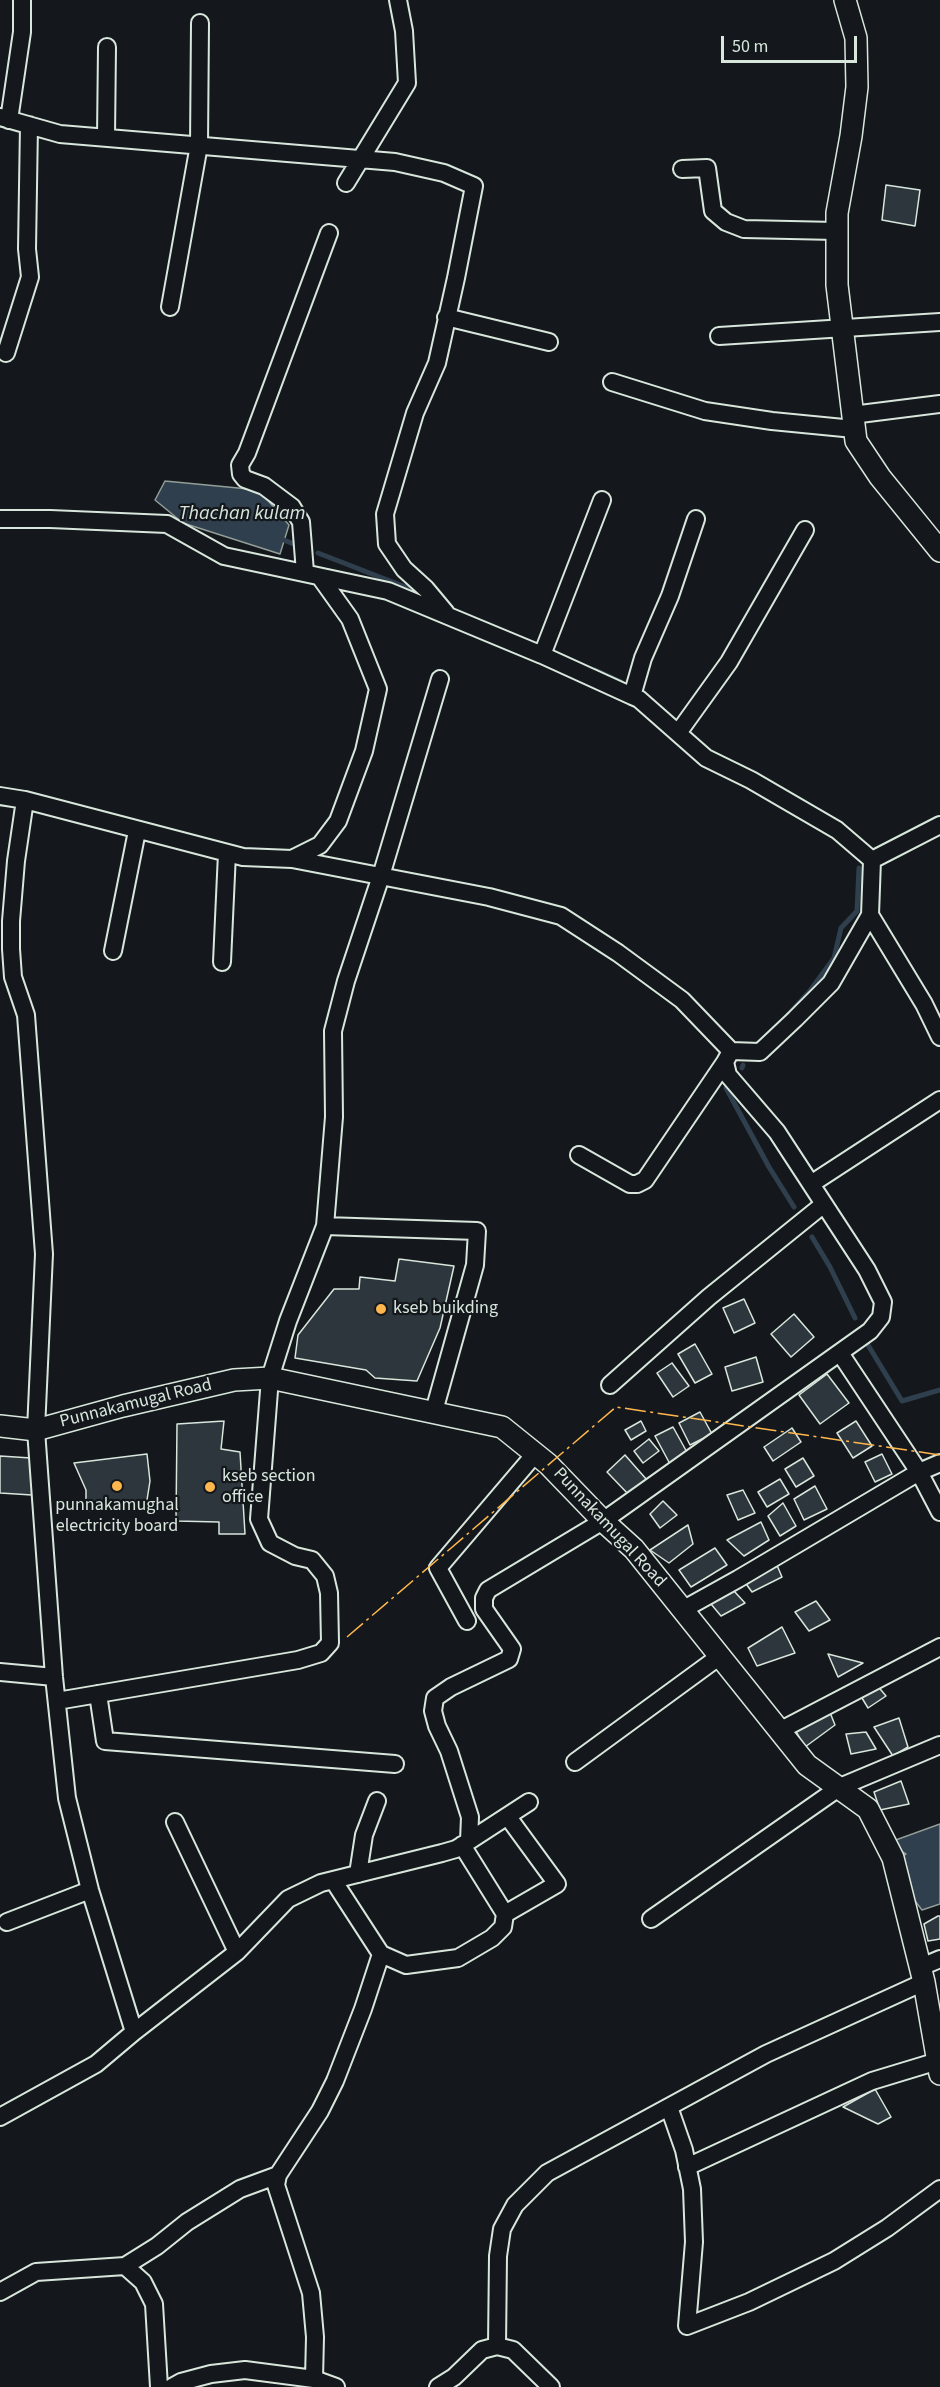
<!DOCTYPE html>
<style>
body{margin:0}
#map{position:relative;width:940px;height:2387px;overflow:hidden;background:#14181c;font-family:"Source Sans 3",sans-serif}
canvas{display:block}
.scale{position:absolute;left:721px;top:36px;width:136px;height:27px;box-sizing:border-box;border:3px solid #d8e6dc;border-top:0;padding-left:8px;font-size:18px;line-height:21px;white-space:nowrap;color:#d8e6dc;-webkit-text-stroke:4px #14181c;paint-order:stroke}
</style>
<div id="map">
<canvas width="940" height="2387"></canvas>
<div class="scale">50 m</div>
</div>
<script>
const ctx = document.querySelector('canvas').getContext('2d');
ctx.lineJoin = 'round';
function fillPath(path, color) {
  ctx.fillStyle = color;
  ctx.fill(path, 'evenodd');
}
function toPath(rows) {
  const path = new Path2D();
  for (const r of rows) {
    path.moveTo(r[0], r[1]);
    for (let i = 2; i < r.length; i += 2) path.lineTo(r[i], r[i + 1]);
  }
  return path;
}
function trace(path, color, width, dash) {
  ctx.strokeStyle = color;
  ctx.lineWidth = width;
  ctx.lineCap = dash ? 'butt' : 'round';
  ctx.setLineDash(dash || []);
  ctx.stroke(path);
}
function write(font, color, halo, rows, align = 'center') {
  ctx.font = font + ' "Source Sans 3",sans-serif';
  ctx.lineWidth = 4.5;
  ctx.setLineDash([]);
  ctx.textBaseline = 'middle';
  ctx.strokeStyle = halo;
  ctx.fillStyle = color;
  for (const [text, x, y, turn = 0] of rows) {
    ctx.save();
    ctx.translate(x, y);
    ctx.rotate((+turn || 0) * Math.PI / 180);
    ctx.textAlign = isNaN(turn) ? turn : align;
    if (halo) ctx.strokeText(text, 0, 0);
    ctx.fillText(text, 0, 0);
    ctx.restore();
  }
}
const water = toPath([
 [165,481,259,490,289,525,280,554,183,523,155,500,165,481],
 [940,1824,940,1904,922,1910,905,1888,897,1859,906,1854,895,1848,893,1841,940,1824]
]);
fillPath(water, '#2f3f4d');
trace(water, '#939e99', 1.5);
trace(toPath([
 [279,538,296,545],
 [318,553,421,593],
 [595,670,621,682],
 [787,1016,809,992,834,958,841,928,857,911,859,868],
 [742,1068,743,1065],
 [726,1088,769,1167,794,1207],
 [812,1237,830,1267,855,1318],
 [868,1345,902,1401,940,1390]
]), '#2f3f4d', 5);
const building = toPath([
 [886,185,920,190,915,226,882,220,886,185],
 [399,1259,454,1266,440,1328,417,1381,375,1378,366,1370,295,1358,298,1335,334,1289,359,1289,360,1277,395,1281,399,1259],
 [744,1299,755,1323,734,1333,723,1308,744,1299],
 [794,1314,814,1337,791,1357,771,1334,794,1314],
 [695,1344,712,1374,695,1383,678,1354,695,1344],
 [756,1357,763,1382,732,1391,725,1367,756,1357],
 [672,1363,689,1386,673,1397,657,1373,672,1363],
 [827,1374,849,1403,820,1424,799,1395,827,1374],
 [700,1412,712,1434,690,1445,679,1423,700,1412],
 [224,1421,221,1449,240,1452,245,1534,219,1534,219,1522,176,1521,177,1424,224,1421],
 [641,1421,646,1431,631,1440,625,1430,641,1421],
 [856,1421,872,1446,853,1458,837,1433,856,1421],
 [673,1427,688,1454,670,1464,655,1436,673,1427],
 [792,1428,801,1442,773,1461,764,1447,792,1428],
 [649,1439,659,1451,643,1463,634,1451,649,1439],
 [147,1454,150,1481,147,1500,86,1511,86,1490,74,1463,147,1454],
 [882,1454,892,1474,875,1482,865,1462,882,1454],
 [625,1455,647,1480,630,1496,607,1472,625,1455],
 [0,1456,31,1458,32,1495,0,1493,0,1456],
 [803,1458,814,1476,796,1487,785,1469,803,1458],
 [780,1479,789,1494,767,1507,758,1492,780,1479],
 [815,1486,827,1509,804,1520,794,1499,815,1486],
 [743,1490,755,1513,738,1520,727,1495,743,1490],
 [663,1501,677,1515,660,1528,650,1514,663,1501],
 [783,1503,796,1526,780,1536,768,1516,783,1503],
 [761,1522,769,1540,744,1556,727,1540,761,1522],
 [688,1525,693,1544,669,1563,650,1550,688,1525],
 [715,1548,727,1565,691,1587,679,1570,715,1548],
 [776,1563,782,1577,752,1592,744,1581,776,1563],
 [734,1591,745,1603,721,1616,711,1604,734,1591],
 [816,1601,830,1620,809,1631,795,1612,816,1601],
 [782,1627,795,1653,757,1666,748,1648,782,1627],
 [828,1654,863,1663,838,1677,828,1654],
 [876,1684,886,1696,868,1708,859,1693,876,1684],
 [829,1710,835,1725,805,1747,795,1730,829,1710],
 [899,1718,908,1747,893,1756,874,1727,899,1718],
 [866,1732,876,1749,851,1754,846,1734,866,1732],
 [901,1781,909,1804,880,1810,874,1792,901,1781],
 [938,1916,940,1916,940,1939,928,1941,924,1924,938,1916],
 [875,2089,891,2117,878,2124,843,2107,875,2089]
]);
fillPath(building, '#2c363c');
trace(building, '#d8e6dc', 1.5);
const minor = toPath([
 [0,117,60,134,395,162,444,173,474,186,456,278,437,363,415,413,385,514,387,544,404,569,426,589,446,613],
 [9,120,22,32,22,0],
 [106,137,107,47],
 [682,169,707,168,713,211,726,222,744,229,836,231],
 [346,183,407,83,404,31,398,0],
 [170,307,199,145,200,23],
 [446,317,549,342],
 [719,336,940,322],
 [6,353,30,277,27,249,29,125],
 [612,382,705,411,772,421,854,429],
 [852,415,940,404],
 [0,519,50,519,167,524,224,556,388,591,542,655,632,696,639,699,706,758,751,780,837,830,872,860,870,915],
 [305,572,301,522,292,507,264,486,245,479,241,474,240,465,247,453,329,233],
 [542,655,602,500],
 [632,696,643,658,670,596,696,519],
 [678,733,729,662,805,530],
 [0,796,25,800,243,857,292,859,320,845,338,821,364,751,378,689,350,619,320,577],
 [292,859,489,897,561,916,618,953,682,1000,731,1051,760,1052,795,1019,831,983,870,915,924,1004,940,1037],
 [872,860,940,825],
 [113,951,137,831],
 [222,962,227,853],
 [579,1155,630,1184,637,1184,645,1180,725,1062],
 [811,1184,940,1100],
 [325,1226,477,1231,475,1265,434,1411],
 [840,1353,919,1472,940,1512],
 [610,1385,709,1297,824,1204],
 [684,1609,738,1579,919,1472,940,1463],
 [467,1621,438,1568,535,1454],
 [0,1672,54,1677],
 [98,1694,105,1741,395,1764],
 [57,1701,298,1660,321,1653,330,1643,329,1593,325,1576,312,1560,295,1556,270,1543,259,1519,270,1378,288,1321,325,1226,334,1117,333,1031,346,981,381,876,440,679],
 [779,1731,940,1647],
 [575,1762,720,1656],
 [175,1822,237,1952],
 [469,1841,529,1802],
 [358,1874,364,1835,377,1801],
 [333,1880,381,1954],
 [505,1914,557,1884,508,1817],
 [651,1919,840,1787,940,1745],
 [7,1922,90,1890],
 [921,1967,940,1959],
 [134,2032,237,1952,288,1899,321,1883,442,1853,456,1849,469,1841,470,1817,449,1751,437,1726,433,1711,435,1698,451,1687,509,1659,512,1649,484,1609,484,1598,488,1590,603,1521,870,1331,881,1317,883,1302,867,1270,777,1132,728,1075,725,1062,731,1051],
 [669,2107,684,2150,692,2189,694,2242,687,2326,749,2302,834,2261,887,2228,940,2189],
 [0,2117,96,2064,134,2032,90,1890,67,1798,54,1677,36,1430,44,1254,26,1015,13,977,11,949,11,921,16,861,25,800],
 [687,2167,872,2081,938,2061],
 [125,2266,143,2282,154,2304,159,2387],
 [0,2292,36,2272,125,2266,157,2246,187,2222,240,2189,278,2175],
 [497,2346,498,2256,502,2229,515,2205,547,2173,766,2054,924,1982],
 [314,2379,315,2337,311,2293,276,2185,278,2175,320,2111,335,2081,363,2009,381,1954,406,1965,458,1958,492,1938,503,1927,505,1914,462,1845],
 [172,2387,181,2382,211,2374,245,2370,314,2379,336,2387],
 [438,2387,454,2377,482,2350,497,2346,513,2350,551,2387]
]);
const tertiary = toPath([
 [845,0,856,38,857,87,851,136,837,213,837,285,856,441,880,477,940,551],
 [0,1426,36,1430,123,1406,234,1380,270,1378,502,1427,548,1464,603,1521,634,1549,807,1765,868,1809,893,1858,924,1982,940,2074]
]);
trace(minor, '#d8e6dc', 20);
trace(tertiary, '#d8e6dc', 24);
trace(minor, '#14181c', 16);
trace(tertiary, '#14181c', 21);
trace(toPath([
 [347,1637,616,1407,940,1455]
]), '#ffb74d', 1.5, [21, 4.5, 3, 4.5]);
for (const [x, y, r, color] of [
 [381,1309,6,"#ffb74d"],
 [117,1486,6,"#ffb74d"],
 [210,1487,6,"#ffb74d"]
]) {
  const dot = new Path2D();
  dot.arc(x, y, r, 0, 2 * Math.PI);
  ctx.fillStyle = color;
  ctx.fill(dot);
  trace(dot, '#14181c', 2);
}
write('18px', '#d8e6dc', '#14181c', [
 ["kseb buikding",393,1309],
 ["kseb section",222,1477],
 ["office",222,1498],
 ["punnakamughal",117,1506,"center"],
 ["electricity board",117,1527,"center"]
], 'left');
write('18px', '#d8e6dc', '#14181c', [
 ["Punnakamugal Road",136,1404,-14],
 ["Punnakamugal Road",609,1528,47]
]);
write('italic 20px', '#d8e6dc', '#14181c', [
 ["Thachan kulam",242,515]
]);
</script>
